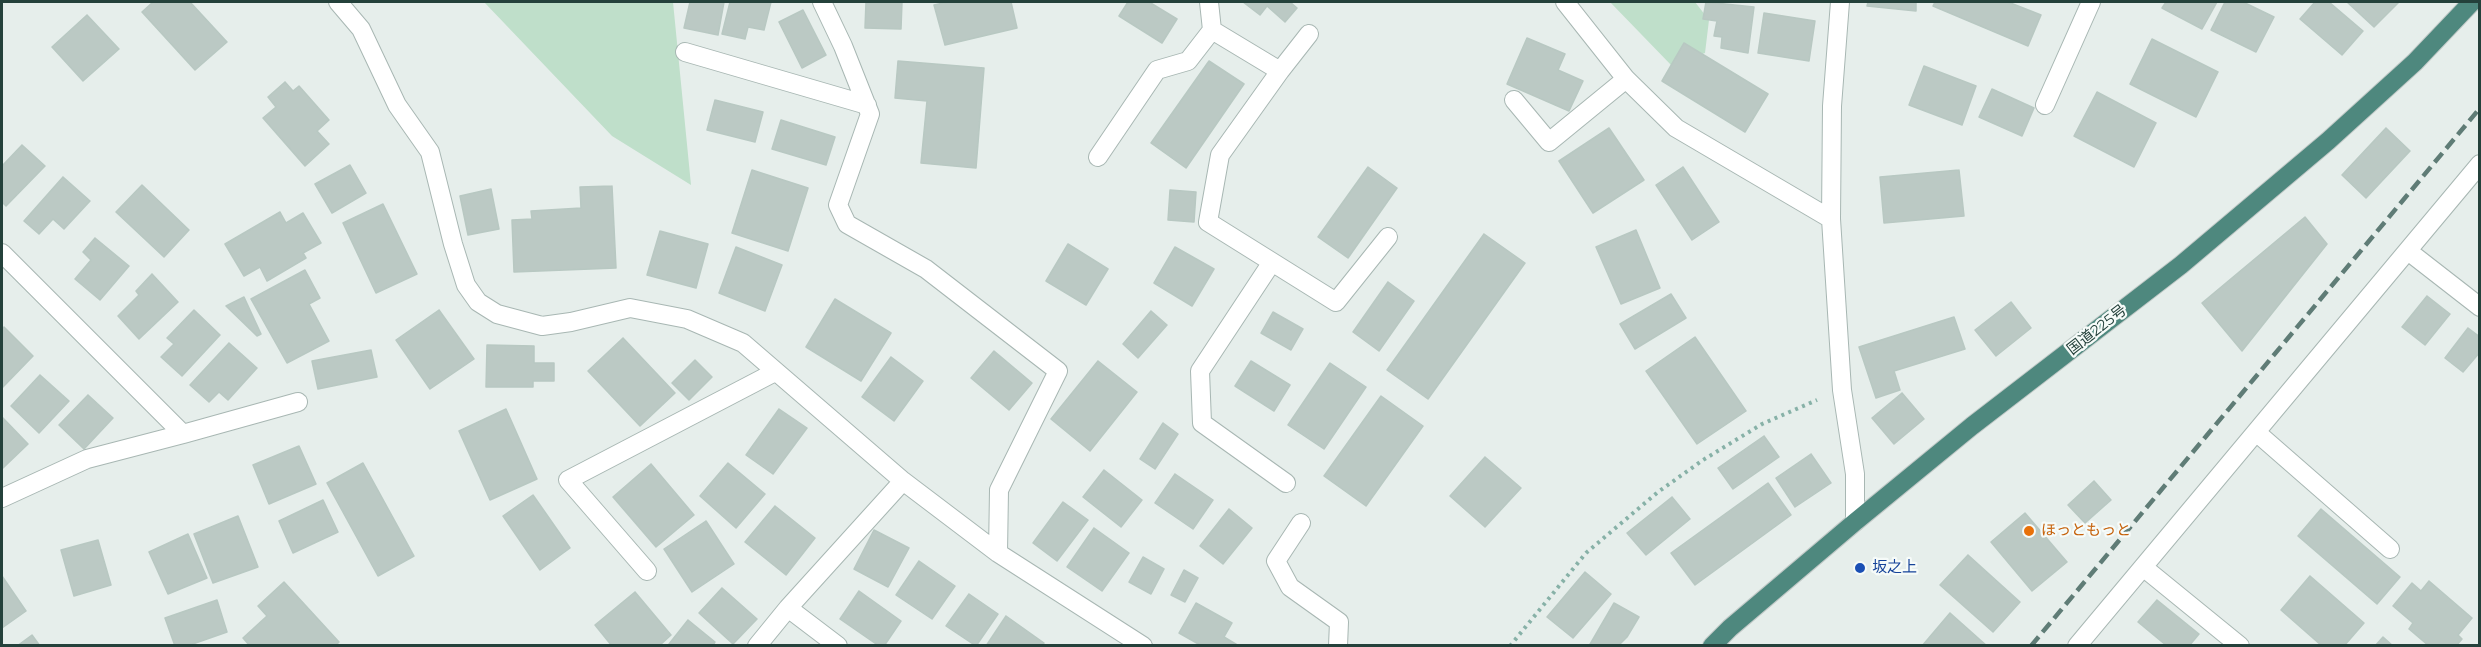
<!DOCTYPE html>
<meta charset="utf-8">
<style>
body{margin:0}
#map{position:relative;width:2481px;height:647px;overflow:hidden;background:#e6eeeb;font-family:Montserrat,sans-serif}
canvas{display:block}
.frame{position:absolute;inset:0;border:3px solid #24413b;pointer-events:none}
</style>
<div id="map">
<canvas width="2481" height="647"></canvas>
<div class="frame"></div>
</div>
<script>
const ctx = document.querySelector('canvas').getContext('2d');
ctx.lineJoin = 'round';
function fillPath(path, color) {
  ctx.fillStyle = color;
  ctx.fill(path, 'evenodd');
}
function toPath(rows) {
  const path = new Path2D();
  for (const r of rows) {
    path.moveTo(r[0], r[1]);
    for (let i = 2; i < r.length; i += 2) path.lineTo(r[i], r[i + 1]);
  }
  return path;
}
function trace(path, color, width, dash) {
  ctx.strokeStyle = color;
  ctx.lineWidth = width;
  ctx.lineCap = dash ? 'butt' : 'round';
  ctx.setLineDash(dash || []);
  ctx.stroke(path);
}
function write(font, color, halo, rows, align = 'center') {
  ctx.font = font + ' Montserrat,"Noto Sans JP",sans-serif';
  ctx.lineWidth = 4.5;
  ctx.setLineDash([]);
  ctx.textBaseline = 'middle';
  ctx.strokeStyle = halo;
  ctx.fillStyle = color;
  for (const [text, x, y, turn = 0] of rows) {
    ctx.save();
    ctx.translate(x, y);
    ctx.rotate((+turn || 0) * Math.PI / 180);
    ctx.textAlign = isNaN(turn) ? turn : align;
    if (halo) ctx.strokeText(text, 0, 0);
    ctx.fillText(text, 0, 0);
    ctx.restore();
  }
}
fillPath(toPath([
 [484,2,673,2,691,185,612,136],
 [1610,2,1695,2,1709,20,1705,53,1671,65]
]), '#bfdfca');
const building = toPath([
 [153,2,190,2,227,42,195,70,142,12,153,2],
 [690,2,724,2,718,35,684,28,690,2],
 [730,2,771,2,764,30,748,27,745,39,722,34,730,2],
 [866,2,902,2,901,29,865,28,866,2],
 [948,2,1011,2,1017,28,945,45,934,5,948,2],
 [1128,2,1149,2,1177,19,1162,43,1119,16,1128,2],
 [1243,2,1290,2,1297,8,1285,22,1267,6,1260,15,1243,2],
 [1706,2,1754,7,1748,53,1721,48,1722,37,1714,36,1717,21,1703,19,1706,2],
 [1868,2,1916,2,1916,11,1867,6,1868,2],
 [1935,2,2008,2,2041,15,2028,46,1933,6,1935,2],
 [2166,2,2217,2,2202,29,2162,8,2166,2],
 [2225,2,2243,2,2274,17,2256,52,2211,30,2225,2],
 [2315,2,2329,2,2363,31,2342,55,2300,19,2315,2],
 [2347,2,2399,2,2374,27,2347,2],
 [803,10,826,55,802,68,779,22,803,10],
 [1764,13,1815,21,1809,61,1758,53,1764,13],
 [87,15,119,49,83,81,52,47,87,15],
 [1527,38,1565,54,1558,70,1583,81,1569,111,1507,84,1527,38],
 [2152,39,2218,72,2196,117,2130,84,2152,39],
 [1684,43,1768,94,1745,132,1662,81,1684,43],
 [898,61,984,68,976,168,921,163,927,101,895,98,898,61],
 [1209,61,1244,84,1186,168,1151,143,1209,61],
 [1924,66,1976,86,1962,125,1909,105,1924,66],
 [285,82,293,91,299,86,329,120,317,131,329,144,305,166,263,118,276,107,268,97,285,82],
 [1992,89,2034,108,2022,136,1979,117,1992,89],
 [2097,92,2156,123,2134,167,2074,136,2097,92],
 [715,100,763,112,755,142,707,130,715,100],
 [781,120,835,137,826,165,772,149,781,120],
 [1609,128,1644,180,1593,213,1559,161,1609,128],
 [2386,128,2410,151,2366,198,2342,175,2386,128],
 [22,145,45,166,6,206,2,202,2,166,22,145],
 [350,165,366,193,332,213,315,184,350,165],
 [1368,167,1397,188,1348,258,1318,237,1368,167],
 [1683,167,1719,222,1692,240,1656,185,1683,167],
 [752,170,808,188,788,251,732,233,752,170],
 [1959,170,1964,216,1884,223,1880,177,1959,170],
 [63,177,90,201,64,229,53,219,39,234,24,221,63,177],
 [142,185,189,230,164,257,116,212,142,185],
 [612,186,616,268,514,272,512,220,532,219,531,211,581,208,580,187,612,186],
 [491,189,499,229,468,235,460,196,491,189],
 [1170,190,1196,192,1194,222,1168,220,1170,190],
 [383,204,417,274,376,293,343,223,383,204],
 [280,212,286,223,303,213,321,243,303,253,306,258,267,281,260,267,244,276,225,244,280,212],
 [2305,217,2327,244,2242,351,2202,303,2305,217],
 [1636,230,1660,288,1621,304,1596,247,1636,230],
 [660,231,708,244,696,288,647,275,660,231],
 [1484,234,1525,263,1428,399,1387,370,1484,234],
 [95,238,129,266,100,300,75,279,91,260,83,252,95,238],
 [1068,244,1108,269,1086,305,1046,281,1068,244],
 [736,247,782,265,765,311,719,293,736,247],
 [1175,247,1214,269,1192,306,1154,283,1175,247],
 [305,270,320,298,309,304,329,341,287,363,251,299,305,270],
 [152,274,178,302,139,339,118,316,139,295,136,291,152,274],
 [1388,282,1414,301,1379,351,1353,332,1388,282],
 [1671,294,1686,318,1635,349,1620,324,1671,294],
 [2427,296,2450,314,2425,345,2402,327,2427,296],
 [244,297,261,334,257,336,226,306,244,297],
 [835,299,891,333,861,381,806,347,835,299],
 [2011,302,2031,328,1996,356,1975,330,2011,302],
 [194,310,220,335,182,376,161,357,174,344,167,338,194,310],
 [439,310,474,359,430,389,396,340,439,310],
 [1151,311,1167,325,1138,358,1123,344,1151,311],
 [1273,312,1303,329,1291,350,1261,333,1273,312],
 [1954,317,1965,349,1894,371,1900,390,1876,398,1859,347,1954,317],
 [4,327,33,356,2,388,2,329,4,327],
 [2468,328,2480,337,2480,352,2463,372,2445,358,2468,328],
 [1695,337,1746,411,1697,444,1646,371,1695,337],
 [623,338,675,393,640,426,588,371,623,338],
 [229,343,257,368,228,400,219,392,209,402,190,385,229,343],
 [487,345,534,346,534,363,554,363,554,381,533,381,533,387,486,387,487,345],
 [371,350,377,377,318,389,312,361,371,350],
 [994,351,1032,383,1009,410,971,378,994,351],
 [891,357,923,381,894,421,862,397,891,357],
 [695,360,712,377,689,400,672,383,695,360],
 [1098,361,1137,392,1090,451,1051,419,1098,361],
 [1251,361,1290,385,1274,411,1235,386,1251,361],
 [1330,363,1366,387,1324,449,1288,425,1330,363],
 [40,375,69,401,39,433,11,406,40,375],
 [1902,393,1924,419,1894,444,1872,418,1902,393],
 [88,395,113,418,84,449,59,425,88,395],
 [1381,396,1423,426,1366,506,1324,476,1381,396],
 [506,409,537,479,490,500,459,431,506,409],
 [779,409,807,428,773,474,746,455,779,409],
 [2,417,28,444,3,468,2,466,2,417],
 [1163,423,1178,434,1155,469,1140,459,1163,423],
 [1764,436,1779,457,1733,489,1718,468,1764,436],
 [299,446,316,484,269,504,253,465,299,446],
 [1811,454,1831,483,1795,507,1776,478,1811,454],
 [1485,457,1521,488,1485,527,1450,496,1485,457],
 [363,463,414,556,378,576,327,483,363,463],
 [728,463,765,494,736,528,700,496,728,463],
 [651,464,694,515,656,547,613,497,651,464],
 [1104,470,1142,500,1121,527,1083,497,1104,470],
 [1175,474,1213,500,1193,529,1155,503,1175,474],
 [2094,481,2111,500,2085,523,2068,505,2094,481],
 [1768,483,1791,515,1695,585,1671,553,1768,483],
 [533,495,570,548,540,570,503,516,533,495],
 [1672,497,1690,519,1646,555,1627,533,1672,497],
 [323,500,338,532,293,553,279,521,323,500],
 [1063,502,1088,520,1057,561,1033,543,1063,502],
 [775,506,815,538,786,575,745,542,775,506],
 [1229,509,1252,528,1223,564,1200,546,1229,509],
 [2321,509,2400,577,2377,604,2298,536,2321,509],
 [2025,513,2067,562,2032,591,1991,542,2025,513],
 [238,516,258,567,213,583,194,534,238,516],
 [706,521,734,564,692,592,664,549,706,521],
 [1094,528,1129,553,1102,591,1067,567,1094,528],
 [874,530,909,548,888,587,854,569,874,530],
 [188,534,207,578,168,594,149,552,188,534],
 [98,540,111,585,74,596,61,550,98,540],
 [1968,555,2020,602,1993,632,1940,585,1968,555],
 [1143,557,1164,569,1151,594,1129,582,1143,557],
 [919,561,955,586,932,619,896,595,919,561],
 [1184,570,1198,578,1185,602,1171,595,1184,570],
 [1585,572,1611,594,1573,638,1547,617,1585,572],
 [2,576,26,611,2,628,2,576],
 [2310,576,2364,623,2344,646,2322,646,2281,610,2310,576],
 [2429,581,2472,618,2458,635,2462,639,2456,646,2429,646,2409,629,2413,623,2393,606,2412,583,2421,591,2429,581],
 [284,582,339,642,335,646,250,646,243,638,267,616,258,606,284,582],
 [722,588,757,619,733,644,699,613,722,588],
 [859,591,901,621,884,646,879,646,840,619,859,591],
 [635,592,671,635,659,646,612,646,595,625,635,592],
 [969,594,998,614,976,646,946,626,969,594],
 [217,600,227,632,187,646,175,646,165,618,217,600],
 [2157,600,2199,634,2189,646,2167,646,2138,622,2157,600],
 [1196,603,1232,623,1224,637,1239,646,1202,646,1179,633,1196,603],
 [1614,603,1639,617,1627,637,1618,646,1589,646,1614,603],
 [1950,613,1987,646,1922,646,1950,613],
 [1006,616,1044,643,1042,646,986,646,1006,616],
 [688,620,715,642,713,646,669,644,688,620],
 [32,635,40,646,17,646,32,635],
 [2383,637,2393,646,2375,646,2383,637]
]);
fillPath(building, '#bbc9c4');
trace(building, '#b8c8c2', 1.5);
const minor = toPath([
 [338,2,361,29,397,105,430,152,453,244,466,285,478,302,497,314,542,326,571,322,630,308,687,319,743,343,903,481,998,553,1143,646],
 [822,2,843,46,870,114,838,205,847,224,926,269,1058,371,999,490,998,553],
 [1209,2,1212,30,1280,71,1220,155,1208,222,1336,302,1388,237],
 [1565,2,1626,79,1676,128,1831,219],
 [1840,2,1832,106,1831,219,1842,390,1855,474,1855,522],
 [685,52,867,105],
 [1280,71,1309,34],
 [1514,100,1549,142,1626,79],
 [2045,105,2091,2],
 [1098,157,1157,70,1188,61,1212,30],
 [2408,251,2480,307],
 [2,253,183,434,87,459,2,498],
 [1272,262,1200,371,1202,423,1286,483],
 [2256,432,2390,549],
 [183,434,298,402],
 [1301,523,1276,561,1290,587,1339,622,1338,646],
 [2143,567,2240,646],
 [647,571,568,480,775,372],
 [788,608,838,646],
 [757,646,788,608,903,481],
 [2077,646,2480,164]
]);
const trunk = toPath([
 [1712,646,1730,628,1855,522,1972,426,2181,265,2328,141,2415,62,2472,2]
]);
trace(minor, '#a8b7b3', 20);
trace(trunk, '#c2cac8', 20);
trace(toPath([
 [1510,646,1586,553,1658,492,1703,460,1762,424,1817,400]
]), '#87b1a7', 4, [3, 4.5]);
trace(minor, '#fff', 18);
trace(trunk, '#4e887e', 18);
trace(toPath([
 [2031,646,2480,108]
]), '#5f7c76', 4.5, [12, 6]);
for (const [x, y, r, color] of [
 [2029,531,6,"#e8710a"],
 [1860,568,6,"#1a4fb4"]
]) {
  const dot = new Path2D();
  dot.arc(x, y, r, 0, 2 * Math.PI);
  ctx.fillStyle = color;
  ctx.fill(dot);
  trace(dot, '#f6fbf9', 2);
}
write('15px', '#24413b', '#f6fbf9', [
 ["国道225号",2097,330,-38]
]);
write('15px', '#c56008', '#f6fbf9', [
 ["ほっともっと",2041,531]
], 'left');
write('15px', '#164399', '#f6fbf9', [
 ["坂之上",1872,568]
], 'left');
</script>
